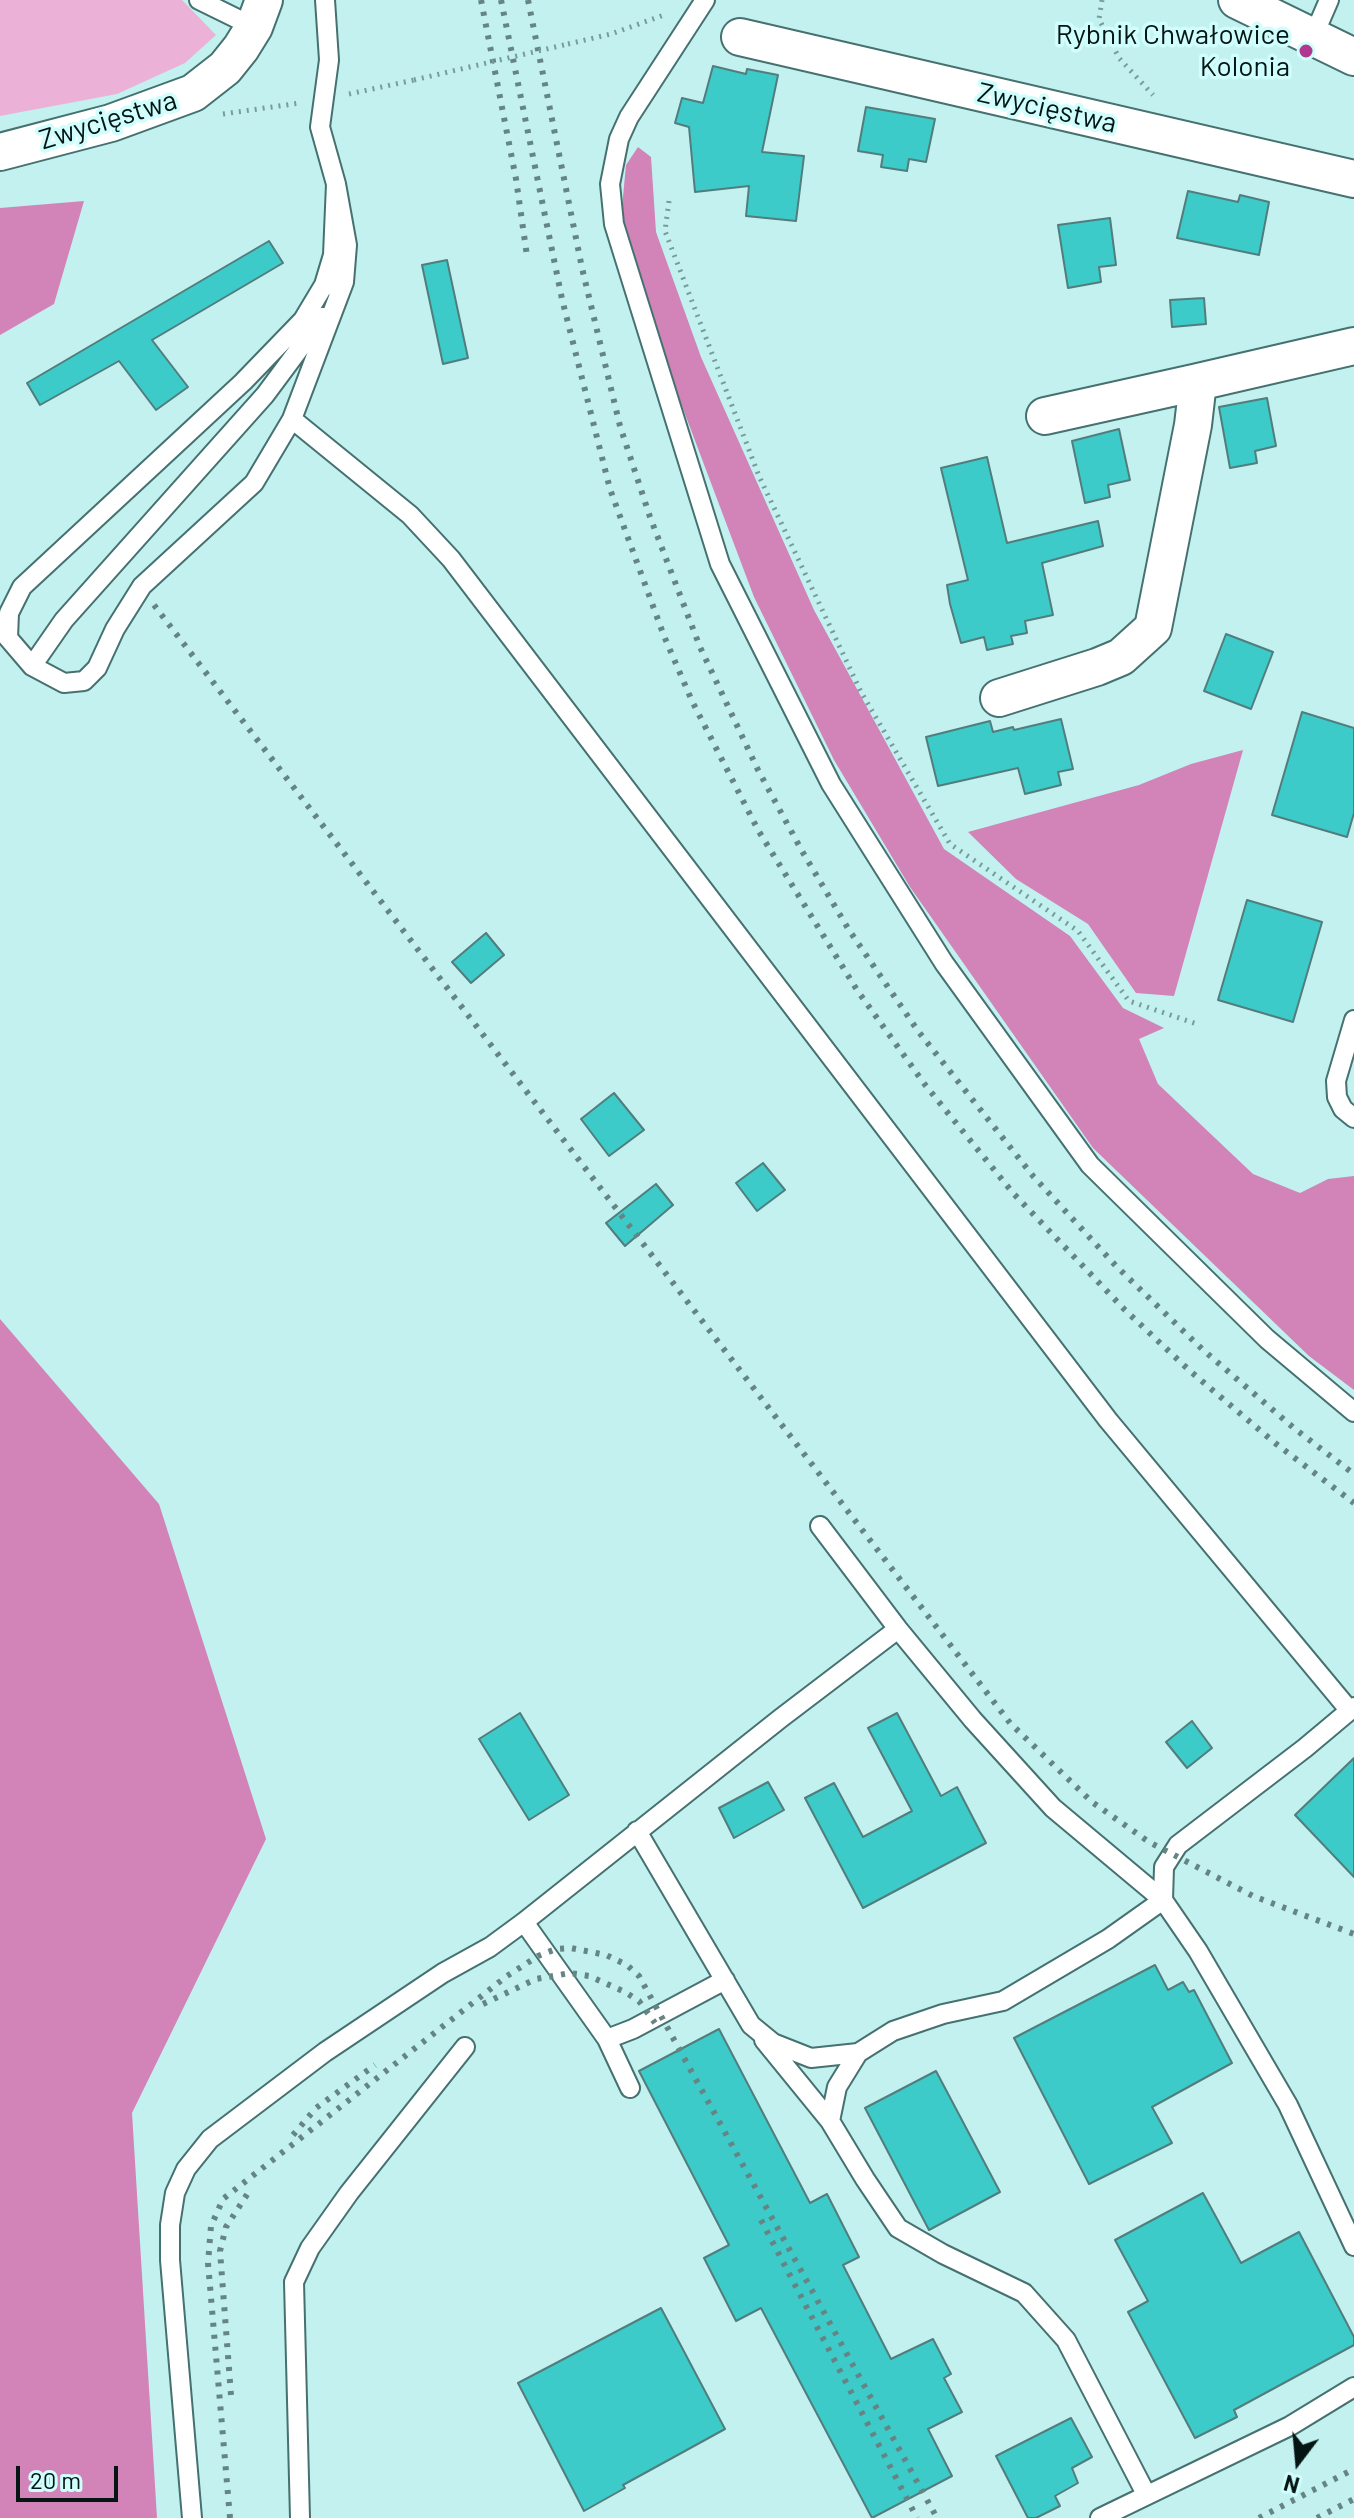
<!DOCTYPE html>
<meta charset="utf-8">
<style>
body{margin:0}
#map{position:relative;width:1354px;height:2518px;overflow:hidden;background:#c2f1f0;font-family:Barlow,sans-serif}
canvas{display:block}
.north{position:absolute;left:1258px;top:2422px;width:80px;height:80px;-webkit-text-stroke:6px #cffefd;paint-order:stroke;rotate:196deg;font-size:22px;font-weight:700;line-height:32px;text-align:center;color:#041514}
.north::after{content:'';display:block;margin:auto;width:28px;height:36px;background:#041514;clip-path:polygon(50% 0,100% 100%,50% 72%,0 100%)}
.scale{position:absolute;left:16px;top:2466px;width:102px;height:36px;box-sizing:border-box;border:4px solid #041514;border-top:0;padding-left:10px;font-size:24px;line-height:28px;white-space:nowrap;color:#041514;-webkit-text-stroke:6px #cffefd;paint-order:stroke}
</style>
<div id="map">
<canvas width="1354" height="2518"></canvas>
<div class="north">N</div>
<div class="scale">20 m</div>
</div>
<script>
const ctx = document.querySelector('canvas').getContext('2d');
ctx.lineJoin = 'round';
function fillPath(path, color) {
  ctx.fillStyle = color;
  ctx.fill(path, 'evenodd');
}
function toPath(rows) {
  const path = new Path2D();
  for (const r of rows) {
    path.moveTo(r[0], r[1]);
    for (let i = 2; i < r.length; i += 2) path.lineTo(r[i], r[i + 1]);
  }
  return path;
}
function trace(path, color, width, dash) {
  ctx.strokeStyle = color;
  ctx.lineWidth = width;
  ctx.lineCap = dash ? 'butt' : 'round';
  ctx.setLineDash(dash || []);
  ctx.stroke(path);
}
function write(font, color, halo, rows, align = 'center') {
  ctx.font = font + ' Barlow,sans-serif';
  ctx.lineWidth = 7;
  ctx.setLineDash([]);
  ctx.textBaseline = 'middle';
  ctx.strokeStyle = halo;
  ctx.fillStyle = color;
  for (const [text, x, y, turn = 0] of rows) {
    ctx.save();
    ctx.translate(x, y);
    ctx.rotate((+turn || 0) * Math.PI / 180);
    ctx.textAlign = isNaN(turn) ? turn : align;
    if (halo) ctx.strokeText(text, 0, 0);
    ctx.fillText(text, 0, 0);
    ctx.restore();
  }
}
fillPath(toPath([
 [0,0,182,0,216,35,185,63,117,94,0,116]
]), '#ecb1d6');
fillPath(toPath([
 [638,147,651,157,656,232,701,357,814,610,944,849,1070,936,1123,1008,1164,1028,1139,1039,1158,1084,1253,1174,1300,1193,1328,1179,1354,1176,1354,1390,1309,1356,1093,1148,910,887,834,760,754,597,619,239,626,165],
 [84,201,54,304,0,335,0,208],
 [1243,750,1174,996,1136,993,1088,924,1016,879,968,832,1139,785,1191,764],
 [0,1319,159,1504,266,1839,132,2113,157,2518,0,2518]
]), '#d283b7');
const building = toPath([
 [713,66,746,74,747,69,778,75,762,152,804,156,796,221,746,216,749,186,695,192,689,127,675,123,682,98,703,103,713,66],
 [866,107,935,119,926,162,909,159,907,171,881,167,883,155,858,151,866,107],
 [1188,191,1238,202,1240,195,1269,202,1259,255,1177,238,1188,191],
 [1110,218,1116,265,1099,267,1101,282,1068,288,1058,225,1110,218],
 [269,241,283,263,152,340,188,387,156,410,119,361,40,405,27,383,269,241],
 [447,260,468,358,443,364,422,265,447,260],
 [1204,298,1206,324,1172,327,1170,300,1204,298],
 [1267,398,1276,446,1255,451,1257,463,1230,468,1219,407,1267,398],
 [1119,429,1130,480,1108,485,1110,497,1085,503,1072,441,1119,429],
 [987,457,1007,543,1098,521,1103,546,1042,563,1053,615,1025,621,1027,633,1011,636,1013,644,987,650,984,637,961,643,950,604,947,585,968,580,941,468,987,457],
 [1226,634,1273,652,1251,709,1204,691,1226,634],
 [1302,712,1354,728,1354,813,1347,837,1272,815,1302,712],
 [1061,719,1073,769,1058,772,1061,785,1025,794,1018,768,938,786,926,737,990,721,993,732,1013,727,1014,730,1061,719],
 [1247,900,1322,922,1293,1022,1218,1000,1247,900],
 [486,933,504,955,471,983,452,962,486,933],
 [614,1093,644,1130,609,1156,581,1119,614,1093],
 [763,1163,785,1190,757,1211,736,1183,763,1163],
 [656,1184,673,1205,625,1246,606,1223,656,1184],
 [520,1713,569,1795,529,1820,479,1739,520,1713],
 [897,1713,941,1796,957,1787,986,1843,863,1908,805,1798,834,1783,863,1837,912,1811,868,1728,897,1713],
 [1192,1721,1212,1748,1187,1768,1166,1742,1192,1721],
 [1354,1758,1354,1877,1295,1815,1354,1758],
 [768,1782,784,1810,734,1838,719,1808,768,1782],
 [1155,1965,1168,1990,1183,1982,1189,1992,1194,1990,1232,2063,1152,2107,1172,2143,1089,2184,1014,2038,1155,1965],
 [719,2029,810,2203,827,2194,859,2257,843,2265,891,2359,933,2339,951,2374,944,2378,962,2412,928,2429,952,2476,872,2518,761,2308,736,2321,704,2258,729,2245,639,2071,719,2029],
 [936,2071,1000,2192,929,2230,865,2108,936,2071],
 [1203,2193,1241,2263,1299,2232,1354,2337,1354,2345,1234,2410,1237,2417,1195,2438,1128,2312,1148,2301,1115,2240,1203,2193],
 [661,2308,725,2429,623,2485,625,2488,584,2511,518,2383,661,2308],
 [1071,2418,1092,2457,1072,2468,1078,2483,1055,2496,1060,2506,1036,2518,1028,2518,996,2456,1071,2418]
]);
fillPath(building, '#3dcbca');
trace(building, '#517d7c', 2);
const lane = toPath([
 [199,0,254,27],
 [325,0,329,60,320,127,336,184,347,245,344,282,338,292],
 [705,0,629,117,619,139,610,184,614,224,720,564,831,784,944,963,1090,1165,1267,1339,1354,1412],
 [1313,37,1329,0],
 [344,282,292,419,410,515,451,559,1108,1420,1350,1711],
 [292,419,254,483,142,586,115,629,97,668,84,681,64,683,32,666,8,638,9,613,22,587,243,382,303,320,324,285,333,255,336,184],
 [32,666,64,620,265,395,323,317],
 [1354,1020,1336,1081,1337,1097,1343,1109,1354,1118],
 [1354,1707,1305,1748,1178,1845,1164,1867,1163,1900,1198,1951,1288,2105,1354,2246],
 [637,1831,751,2025,773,2043,811,2058,858,2053,893,2031,943,2014,1003,2001,1108,1939,1163,1900,1053,1808,973,1720,898,1629,820,1526],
 [524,1922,607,2039,630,2088],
 [607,2039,633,2029,725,1980],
 [764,2040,830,2121],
 [858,2053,837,2087,830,2121,865,2179,898,2228,943,2254,1024,2293,1066,2340,1146,2494],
 [192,2518,170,2260,170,2225,175,2193,186,2169,210,2139,325,2052,443,1973,490,1947,524,1922,781,1718,898,1629],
 [300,2518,294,2282,310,2248,349,2193,465,2047],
 [1100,2518,1290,2426,1354,2387]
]);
const street = toPath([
 [1237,0,1354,57],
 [740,37,1354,179],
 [0,152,111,123,193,93,225,68,241,48,254,27,264,0],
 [1198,382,1354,346],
 [999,698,1097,667,1121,657,1153,628,1193,425,1198,382,1045,416]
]);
trace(lane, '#457170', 22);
trace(street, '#457170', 40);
trace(toPath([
 [1102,0,1099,19,1119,58,1153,95],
 [568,44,611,34,664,15],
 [349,94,414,80],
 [223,114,300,103],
 [669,201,665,231,759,476,861,692,950,844,1078,931,1129,1001,1197,1024]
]), '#789c9b', 5, [2, 6]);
trace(lane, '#fff', 18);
trace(street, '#fff', 36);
trace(toPath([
 [481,0,516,179,527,256],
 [501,0,562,299,610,489,664,636,692,701,758,830,857,990,926,1086,1013,1193,1125,1310,1190,1371,1275,1443,1354,1503],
 [528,0,582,268,620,426,650,517,700,647,758,770,802,851,849,930,918,1031,1033,1176,1116,1266,1202,1349,1295,1429,1354,1474],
 [154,605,1010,1723,1092,1802,1149,1842,1253,1896,1354,1934],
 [483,2004,536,1979,570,1973,589,1976,625,1992,639,2001,655,2023],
 [293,2135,316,2108,375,2065],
 [761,2220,917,2518],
 [231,2395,220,2251,226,2227,248,2193],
 [230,2518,208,2263,211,2226,223,2199,507,1976,538,1956,556,1949,571,1948,606,1955,627,1965,639,1976,937,2518],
 [1259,2518,1354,2469],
 [1317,2518,1354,2499]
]), '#658584', 6, [4, 8]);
trace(toPath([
 [414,80,568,44]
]), '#789c9b', 5, [2, 6]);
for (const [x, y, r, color] of [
 [1306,51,8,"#b0398f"]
]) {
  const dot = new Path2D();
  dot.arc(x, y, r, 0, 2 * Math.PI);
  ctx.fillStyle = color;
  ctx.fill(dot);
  trace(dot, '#cffefd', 3);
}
write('28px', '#041514', '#cffefd', [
 ["Rybnik Chwałowice",1290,35],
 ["Kolonia",1290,67]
], 'right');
write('28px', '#041514', '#cffefd', [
 ["Zwycięstwa",1047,108,13],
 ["Zwycięstwa",108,120,-17]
]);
</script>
